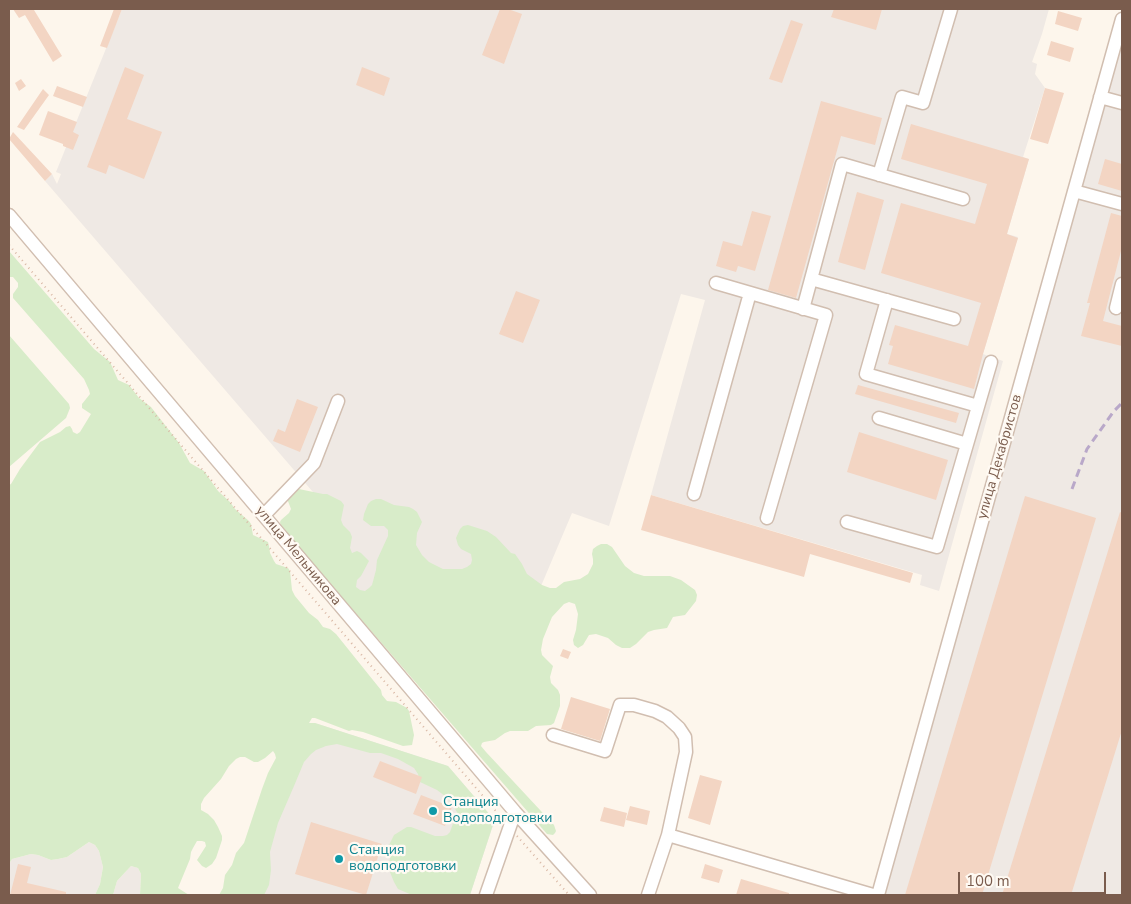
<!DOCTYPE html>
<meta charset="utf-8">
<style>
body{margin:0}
#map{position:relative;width:1131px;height:904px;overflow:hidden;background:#fdf6ec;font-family:"Nunito Sans",sans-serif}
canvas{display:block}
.frame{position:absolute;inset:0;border:10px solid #7a5c4d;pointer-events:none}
.scale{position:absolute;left:958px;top:872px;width:148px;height:22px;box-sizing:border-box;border:2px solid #7a5c4d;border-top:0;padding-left:6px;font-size:15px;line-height:18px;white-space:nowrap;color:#7a5c4d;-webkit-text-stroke:4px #fffaf3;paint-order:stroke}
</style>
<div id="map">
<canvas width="1131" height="904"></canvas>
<div class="frame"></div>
<div class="scale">100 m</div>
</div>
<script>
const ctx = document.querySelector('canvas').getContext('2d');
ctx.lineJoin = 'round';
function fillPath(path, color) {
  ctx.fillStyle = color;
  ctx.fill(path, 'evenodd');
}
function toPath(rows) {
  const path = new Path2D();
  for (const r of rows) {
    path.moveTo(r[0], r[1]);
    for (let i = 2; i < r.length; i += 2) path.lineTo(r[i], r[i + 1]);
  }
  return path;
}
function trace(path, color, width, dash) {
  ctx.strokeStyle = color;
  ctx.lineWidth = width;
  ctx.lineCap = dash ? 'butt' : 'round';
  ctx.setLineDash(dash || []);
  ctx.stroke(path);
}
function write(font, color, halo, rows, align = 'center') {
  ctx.font = font + ' "Nunito Sans",sans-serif';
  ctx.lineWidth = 4.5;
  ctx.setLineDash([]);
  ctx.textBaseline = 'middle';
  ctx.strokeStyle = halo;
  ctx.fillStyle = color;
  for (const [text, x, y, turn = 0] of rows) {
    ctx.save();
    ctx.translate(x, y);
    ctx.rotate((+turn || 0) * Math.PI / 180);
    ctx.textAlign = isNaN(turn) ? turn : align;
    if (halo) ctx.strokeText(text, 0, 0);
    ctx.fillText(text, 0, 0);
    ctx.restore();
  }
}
fillPath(toPath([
 [122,9,1049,9,1042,34,1032,62,1037,64,1035,74,1045,88,1023,157,1029,159,1007,234,1018,237,983,354,1003,361,939,591,920,585,922,575,651,495,705,300,681,294,609,526,572,513,477,737,316,556,331,513,45,181,52,174,57,184,61,174,56,172],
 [1122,31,1122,895,885,895],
 [315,723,448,766,491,816,493,825,470,895,250,895,291,770],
 [89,842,95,845,99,851,103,867,100,884,95,895,9,895,9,864,12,859,31,854,38,855,51,860,58,859,67,857],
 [131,866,138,868,141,874,140,895,113,895,117,881]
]), '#efe9e4');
fillPath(toPath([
 [9,251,94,349,110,362,118,380,129,385,139,398,151,407,179,443,190,463,204,471,218,491,230,502,235,509,249,521,251,524,253,535,268,542,269,546,270,553,274,561,276,564,288,568,290,571,292,590,295,596,309,613,318,620,323,627,330,629,336,634,381,690,382,695,387,701,396,702,407,708,409,711,414,735,412,745,403,746,363,732,352,730,349,731,315,718,312,718,309,723,315,723,448,766,491,816,493,825,470,895,412,895,398,889,394,882,388,867,390,859,388,847,394,835,407,827,411,827,435,836,443,836,447,835,450,832,457,812,455,809,449,799,437,790,420,782,418,774,414,768,398,759,381,753,370,753,337,744,326,746,316,750,311,754,304,762,294,786,278,823,270,852,271,870,269,885,264,895,219,895,223,888,225,875,232,865,236,853,244,843,262,789,268,773,276,758,275,754,273,751,265,758,258,762,254,762,245,757,240,757,236,759,229,766,221,779,204,798,201,804,201,810,208,814,214,820,218,827,222,836,222,840,216,858,212,864,206,868,202,866,197,860,206,846,205,842,202,841,197,841,193,848,191,852,190,859,178,888,189,895,140,895,141,874,138,868,131,866,117,881,113,895,95,895,100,884,103,867,99,851,95,845,89,842,67,857,58,859,51,860,38,855,31,854,12,859,9,864,9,485,11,484,20,469,40,442,60,432,66,427,70,426,72,429,73,432,77,434,80,432,91,414,82,408,82,404,90,394,89,390,84,379,13,298,13,294,18,287,18,283,13,277,9,277],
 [9,335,69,404,70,408,66,418,9,467],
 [294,488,323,494,327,494,341,501,344,505,341,520,343,525,350,532,352,537,350,548,352,553,357,551,361,553,369,561,361,576,357,580,356,587,360,590,365,591,369,588,372,585,376,570,377,560,388,536,388,530,384,526,371,526,363,520,364,514,368,504,371,501,376,499,381,499,394,505,409,507,413,509,417,512,422,522,417,533,416,545,422,555,429,562,443,569,462,569,467,567,471,564,472,560,471,554,461,549,458,545,456,538,460,529,463,526,468,525,487,531,496,537,511,553,515,554,522,564,527,574,542,585,550,588,556,588,564,582,580,579,588,574,593,564,593,559,592,554,593,549,597,546,601,544,607,544,612,547,625,566,634,573,644,576,670,576,681,580,695,590,697,595,696,601,685,615,673,617,667,628,654,630,648,632,636,644,630,648,622,648,616,645,608,638,596,634,589,635,583,645,578,648,574,645,573,640,576,630,578,614,575,604,569,602,564,604,552,617,543,639,541,650,542,655,553,666,550,677,551,683,558,690,560,695,560,706,554,723,551,725,536,726,528,731,510,731,505,733,495,740,484,742,482,743,481,746,486,752,554,825,556,831,555,833,553,835,547,834,281,527,280,522,281,520,289,513,291,509,286,496]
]), '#d8ecc9');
fillPath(toPath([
 [13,9,35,9,34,10,62,56,53,62,25,15,19,18],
 [114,9,122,9,107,48,100,46],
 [500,9,508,9,522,14,504,64,482,55],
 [834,9,882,9,876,30,831,17],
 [1058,11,1082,18,1078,31,1055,24],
 [791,20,803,24,782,83,769,79],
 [1051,41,1074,48,1070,62,1047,55],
 [125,67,144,75,127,119,162,132,144,179,109,165,106,174,87,167],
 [362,67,390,78,384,96,356,85],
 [21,79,26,86,19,91,15,83],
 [57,86,87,97,83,107,53,96],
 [1045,88,1064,93,1048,144,1030,139],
 [43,89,49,95,24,130,17,127],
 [821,101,882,118,875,145,841,136,796,298,768,290],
 [48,111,77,122,73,132,79,135,73,150,63,146,63,144,39,135],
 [911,124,1029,159,1007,234,1018,238,983,354,974,389,888,364,893,346,889,345,895,325,968,346,981,303,881,273,901,203,975,224,987,184,901,159],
 [13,132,52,174,45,181,9,139],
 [1105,159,1122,164,1122,191,1098,184],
 [857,192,884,200,865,270,838,262],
 [752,211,771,216,755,271,738,266,736,272,716,266,723,241,742,246],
 [1111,213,1122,216,1122,247,1103,321,1122,326,1122,346,1081,336,1090,303,1087,303],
 [516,291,540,300,523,343,499,334],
 [858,385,959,413,956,423,855,394],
 [297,399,318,407,300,452,273,441,278,429,285,432],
 [859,432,948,460,936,500,847,472],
 [651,495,913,573,910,583,810,554,804,577,641,530],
 [1025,496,1096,518,982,895,905,895],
 [1120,512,1122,513,1122,730,1071,895,1002,895],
 [563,649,571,652,568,659,560,656],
 [571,697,610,709,600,741,561,729],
 [380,761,422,777,416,794,373,777],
 [700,775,722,781,710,825,688,818],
 [421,795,452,807,445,826,413,814],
 [630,806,650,811,647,825,626,820],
 [604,807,627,813,624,827,600,821],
 [311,822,382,844,366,895,295,874],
 [18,864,31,867,27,883,66,892,66,895,10,895],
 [705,864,723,870,719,883,701,878],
 [741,879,789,893,789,895,736,895]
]), '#f3d5c3');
const minor = toPath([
 [1100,97,1122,103],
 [879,175,902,97,923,103,951,9],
 [1074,191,1122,204],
 [9,215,515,812,590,895],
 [811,279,954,319],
 [716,283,826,315,767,518],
 [887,300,866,374,978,406],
 [1116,308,1122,284],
 [803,309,842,164,963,199],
 [879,418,967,444],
 [694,494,750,293],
 [264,515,314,463,338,401],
 [847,522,937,547,991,362],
 [553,735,605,751,620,705,634,705,655,711,667,717,679,728,685,737,686,752,668,835,648,895],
 [668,835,873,895],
 [486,895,515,812],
 [878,895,1122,19]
]);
trace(minor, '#d1beb0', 15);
trace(toPath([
 [9,245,501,817],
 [517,836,569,895]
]), '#d9b8a5', 2, [1, 4]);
trace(minor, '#fff', 12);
trace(toPath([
 [1072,489,1087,449,1114,411,1122,403]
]), '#b9a8c9', 3, [8, 5]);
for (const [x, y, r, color] of [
 [433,811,5,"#0f9aa8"],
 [339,859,5,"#0f9aa8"]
]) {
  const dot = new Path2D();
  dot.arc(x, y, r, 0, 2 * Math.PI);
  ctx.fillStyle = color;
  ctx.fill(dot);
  trace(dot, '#fffaf3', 2);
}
write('14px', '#7a5c4d', '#fffaf3', [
 ["улица Декабристов",1000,457,-74],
 ["улица Мельникова",298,556,50]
]);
write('14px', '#0d838f', '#fffaf3', [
 ["Станция",443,803],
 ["Водоподготовки",443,819],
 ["Станция",349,851],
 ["водоподготовки",349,867]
], 'left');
</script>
